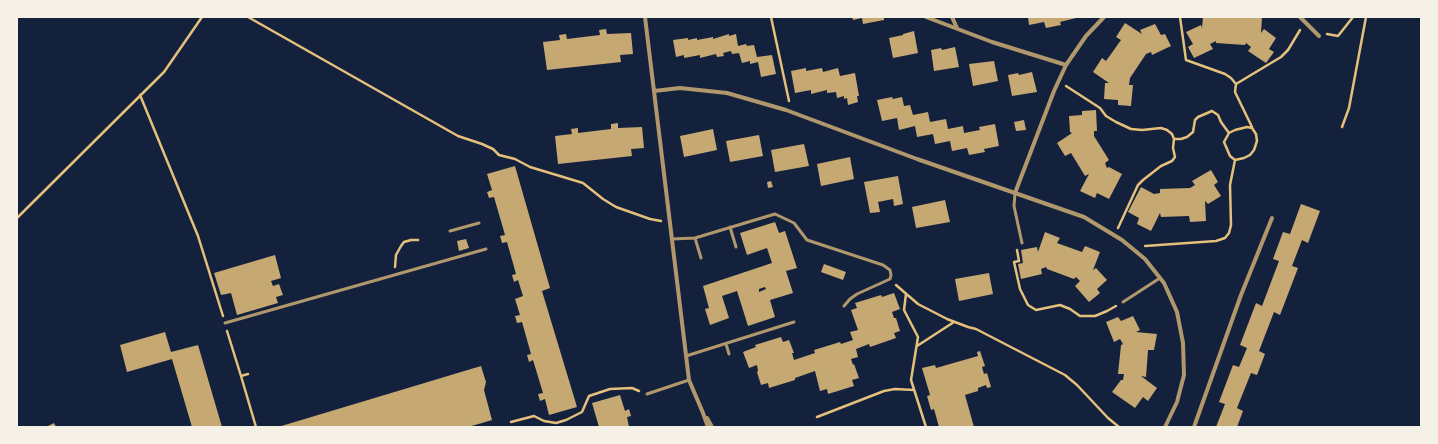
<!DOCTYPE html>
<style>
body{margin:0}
#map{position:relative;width:1438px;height:444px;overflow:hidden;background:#14213d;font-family:"DejaVu Sans",sans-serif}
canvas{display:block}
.frame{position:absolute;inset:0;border:18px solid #f6f1e7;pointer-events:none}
</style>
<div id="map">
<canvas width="1438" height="444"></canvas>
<div class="frame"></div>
</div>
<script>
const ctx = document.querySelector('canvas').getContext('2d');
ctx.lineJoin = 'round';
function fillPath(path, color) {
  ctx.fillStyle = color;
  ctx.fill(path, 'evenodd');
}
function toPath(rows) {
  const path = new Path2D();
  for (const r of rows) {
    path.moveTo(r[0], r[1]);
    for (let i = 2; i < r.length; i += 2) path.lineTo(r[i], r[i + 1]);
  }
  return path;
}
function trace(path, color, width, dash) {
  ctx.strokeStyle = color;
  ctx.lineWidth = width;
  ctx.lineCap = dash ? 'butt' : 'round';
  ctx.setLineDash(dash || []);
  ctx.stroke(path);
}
fillPath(toPath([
 [852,17,884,17,884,20,863,24,862,18,853,20],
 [1028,17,1076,17,1076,18,1060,22,1061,25,1046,28,1044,22,1029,25],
 [1203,17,1262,17,1261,33,1264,29,1276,38,1269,49,1274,52,1266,63,1248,51,1251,47,1246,43,1245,45,1216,43,1216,41,1210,44,1213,49,1194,58,1188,47,1193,44,1186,32,1201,25,1202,28],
 [1125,23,1142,34,1140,30,1155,24,1161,35,1165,34,1171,46,1152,55,1151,52,1146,54,1130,78,1129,85,1133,85,1131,106,1118,105,1118,100,1104,99,1105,83,1109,83,1093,72,1102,58,1106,61,1121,40,1116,37],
 [606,29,607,34,631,33,633,54,620,55,621,62,547,70,543,42,560,40,559,35,566,34,567,39,600,35,599,30],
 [914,31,918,53,893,58,889,38,903,35,903,34],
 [729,34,729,36,736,34,738,46,746,44,747,46,754,45,757,57,772,55,776,74,761,77,758,62,750,64,750,61,742,63,739,53,732,54,731,51,723,53,724,56,717,57,716,54,700,58,700,55,684,58,684,55,676,57,673,40,688,38,688,40,697,38,697,40,713,37,713,39],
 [955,47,959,67,934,71,931,50,941,48,942,50],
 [994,61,998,81,973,86,969,64],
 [806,68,806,71,822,68,823,72,838,68,840,76,855,73,859,96,857,96,858,102,848,105,847,98,844,99,844,96,837,98,836,92,827,93,827,90,811,94,811,90,795,93,791,71],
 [1032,72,1037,92,1012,96,1008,75,1018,73,1019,75],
 [892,97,893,99,902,97,904,106,910,105,913,115,928,112,930,122,946,119,948,129,963,126,964,133,980,130,979,127,995,124,999,146,984,149,985,152,969,155,967,148,952,151,950,141,935,144,933,134,917,137,915,126,899,130,897,118,882,121,877,100],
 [1096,110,1097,131,1094,131,1094,136,1109,160,1105,163,1107,168,1109,167,1122,174,1109,199,1097,193,1095,198,1080,191,1089,174,1085,176,1071,153,1065,156,1057,143,1072,133,1070,132,1069,116,1082,115,1082,111],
 [1024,120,1026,130,1016,131,1014,122],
 [618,123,618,128,642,127,644,148,631,149,632,156,558,164,555,136,572,134,571,129,578,128,578,133,611,129,611,124],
 [713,129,717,150,684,157,680,136],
 [759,135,763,156,730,162,726,141],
 [804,144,809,166,775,172,771,150],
 [850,157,854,179,821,186,817,164],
 [515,166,550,288,542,291,577,407,549,415,545,399,540,401,538,394,543,393,533,360,529,362,527,355,531,354,522,322,517,323,515,316,520,315,515,299,523,296,518,280,514,282,512,275,516,274,507,242,502,243,500,236,505,235,494,197,489,198,487,192,492,190,487,174],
 [1211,170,1218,182,1214,185,1221,196,1208,204,1205,201,1206,221,1190,222,1189,216,1161,217,1160,213,1151,231,1137,224,1139,218,1128,212,1141,187,1154,194,1160,193,1160,189,1190,188,1195,185,1192,181],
 [898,176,903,204,894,206,893,199,878,202,880,212,870,213,864,182],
 [771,181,773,187,768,188,767,182],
 [945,200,950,222,916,228,912,207],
 [1301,204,1320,211,1308,243,1302,240,1292,266,1298,268,1280,315,1274,312,1259,351,1265,354,1257,375,1251,373,1237,408,1243,411,1237,427,1216,427,1225,404,1219,402,1233,365,1239,367,1247,348,1240,345,1256,303,1262,306,1279,261,1273,259,1283,232,1290,234],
 [775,222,779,233,785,231,797,268,786,271,793,293,770,300,775,317,748,326,737,291,722,296,729,318,710,325,705,309,709,308,703,286,772,263,767,248,747,255,740,233],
 [765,287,766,289,759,292,759,289],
 [1045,232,1060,238,1057,243,1082,252,1085,246,1100,252,1093,270,1096,268,1107,280,1097,289,1100,293,1089,302,1075,286,1080,281,1076,277,1074,279,1047,269,1046,267,1041,269,1042,274,1021,279,1018,264,1023,263,1021,250,1037,247,1038,252],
 [466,239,469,248,459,251,457,241],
 [275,255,281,278,271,281,273,286,279,284,283,295,276,297,278,303,237,315,231,293,221,295,214,273],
 [824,264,846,272,843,280,821,272],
 [989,273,993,294,959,301,955,279],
 [894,293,900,309,892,312,894,318,896,318,900,331,894,333,896,338,870,347,869,344,856,349,858,357,851,359,853,365,854,364,859,378,852,380,854,386,828,394,827,389,820,391,815,371,795,378,795,380,769,388,768,383,761,385,757,372,758,371,757,365,749,368,743,352,756,347,755,345,781,337,783,342,789,340,794,353,792,353,794,360,815,353,814,350,840,342,841,344,853,340,850,332,858,330,851,310,857,308,855,303,881,295,882,297],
 [1133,316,1140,330,1136,332,1157,334,1154,350,1148,350,1146,377,1141,376,1157,388,1148,401,1143,397,1135,408,1112,392,1121,380,1123,380,1124,374,1118,374,1121,345,1123,344,1120,339,1114,342,1106,322,1118,317,1121,321],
 [165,332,171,352,198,345,222,427,192,427,172,359,127,372,120,345],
 [980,351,985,366,982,367,984,374,987,373,991,387,987,388,986,385,978,388,978,391,965,395,974,427,939,427,934,409,931,410,927,396,930,395,922,368,935,365,936,368,978,356,977,352],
 [481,366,486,382,484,390,492,420,482,423,468,427,278,427],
 [620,395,625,411,629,409,631,416,627,417,629,427,599,427,592,403],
 [54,423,56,427,46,427]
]), '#c6a872');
trace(toPath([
 [248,17,458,136,482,144,493,149,499,155,515,159,530,167,583,183,603,199,616,207,650,219,661,221],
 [771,17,789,101],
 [1180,17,1186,60,1225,74,1231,78,1236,84],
 [1327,34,1338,36,1353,17],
 [1066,86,1100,108,1106,116,1116,122,1131,129,1142,130,1161,128,1167,130,1172,134,1174,139,1181,139,1187,137,1193,132,1195,120,1198,117,1212,111,1218,115,1221,122,1229,133],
 [140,95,198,236,223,316],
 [1252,127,1235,92,1236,84,1281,57,1288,50,1300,30],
 [1342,127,1349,108,1366,17],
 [17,218,164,72,202,17],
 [1118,228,1138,185,1143,180,1161,166,1172,161,1175,157,1173,148,1174,139],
 [1145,246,1216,241,1225,238,1229,233,1231,225,1230,185,1235,160,1230,156,1224,142,1229,133,1235,130,1247,127,1252,128,1256,134,1257,141,1254,150,1250,155,1244,158,1235,160],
 [1017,250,1019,261,1014,262,1020,289,1028,305,1036,310,1060,305,1070,309,1080,316,1095,316,1107,311,1116,306],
 [395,267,396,255,401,246,404,242,411,240,418,240],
 [896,285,918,304,947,319,968,327,976,329,1065,375,1077,385,1108,418,1119,427],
 [906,294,904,310,918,337,911,380,926,427],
 [227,331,241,376],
 [917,346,954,322],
 [248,374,241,376,256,427],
 [817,417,884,391,895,389,914,390],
 [511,422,534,416,544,421,556,423,566,420,582,412,589,396,610,389,632,388,639,391]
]), '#e5c07b', 2.5);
trace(toPath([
 [1015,193,1014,206,1022,243],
 [730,227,736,247],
 [450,231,479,223],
 [695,238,701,258],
 [672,239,695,238,775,214,794,223,807,240,883,265,890,270,891,275,890,279,857,294,850,299,844,306],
 [1123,302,1160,278],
 [225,323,486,249],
 [726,344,729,354],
 [686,356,794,322],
 [647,394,689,380]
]), '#b1986c', 3);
trace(toPath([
 [645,17,689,380,703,413,708,427],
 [926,17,992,42,1066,65],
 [952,17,957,28],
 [1300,17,1319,36],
 [654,91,680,88,727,93,786,110,917,159,1084,217,1122,240,1145,259,1164,283,1177,312,1183,343,1184,375,1177,402,1165,427],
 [1015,193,1054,91,1066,65,1086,36,1104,17],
 [707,418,712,427],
 [1194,427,1241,295,1272,218]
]), '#b1986c', 4);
</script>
